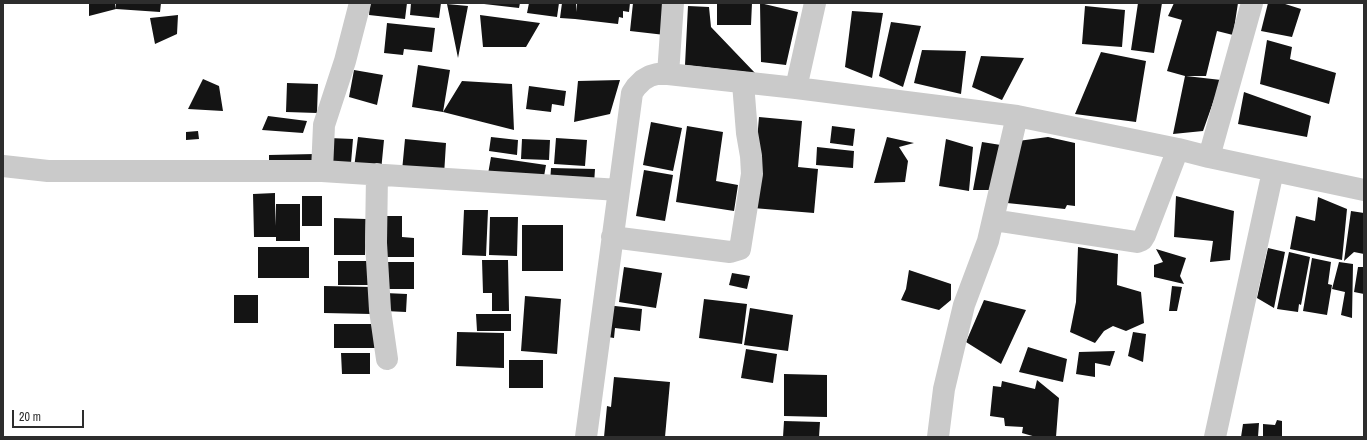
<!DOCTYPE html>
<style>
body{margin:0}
#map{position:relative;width:1367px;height:440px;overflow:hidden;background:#fff;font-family:"Archivo Narrow",sans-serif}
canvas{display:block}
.frame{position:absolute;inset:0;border:4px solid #2d2d2d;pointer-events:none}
.scale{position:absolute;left:12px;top:410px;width:72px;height:18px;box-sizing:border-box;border:2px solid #2d2d2d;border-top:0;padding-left:5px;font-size:12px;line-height:14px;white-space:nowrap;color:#2d2d2d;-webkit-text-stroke:3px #fff;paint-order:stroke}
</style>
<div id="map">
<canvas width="1367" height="440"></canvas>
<div class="frame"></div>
<div class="scale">20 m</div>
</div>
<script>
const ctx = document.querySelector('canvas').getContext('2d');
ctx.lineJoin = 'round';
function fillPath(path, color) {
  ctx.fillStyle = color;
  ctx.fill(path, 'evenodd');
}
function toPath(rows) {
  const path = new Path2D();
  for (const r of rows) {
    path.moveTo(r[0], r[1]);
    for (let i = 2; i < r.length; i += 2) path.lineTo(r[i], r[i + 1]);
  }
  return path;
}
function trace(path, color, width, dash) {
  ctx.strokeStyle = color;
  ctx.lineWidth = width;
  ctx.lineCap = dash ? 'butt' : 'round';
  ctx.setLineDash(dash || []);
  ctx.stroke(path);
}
fillPath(toPath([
 [89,3,115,3,116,9,89,16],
 [116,3,161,3,160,12,116,9],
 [370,3,407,3,405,19,369,15],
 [411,3,441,3,439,18,410,15],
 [484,3,520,3,519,8,484,4],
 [529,3,559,3,557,17,527,13],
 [562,3,576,3,576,12,577,3,630,3,629,12,623,11,623,18,619,17,618,24,575,19,560,18],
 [633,3,669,3,665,35,630,31],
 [717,3,752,3,751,25,717,25],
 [760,3,798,12,786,65,761,62],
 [1138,3,1162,3,1154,53,1131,50],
 [1174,3,1238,3,1233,35,1217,31,1206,76,1186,76,1221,80,1203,131,1173,134,1185,76,1167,71,1182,20,1168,16],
 [1268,3,1282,3,1301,9,1292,37,1261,31],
 [447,4,468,6,458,58],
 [688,6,709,7,711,27,755,73,685,65],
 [1085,6,1125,10,1122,47,1082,44],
 [852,11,883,13,872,78,845,67],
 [178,15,177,34,155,44,150,18],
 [480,15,540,23,526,47,483,47],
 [891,22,921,26,903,87,879,76],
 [387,23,435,28,432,52,404,49,403,55,384,53],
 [1267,40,1292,47,1290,59,1336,73,1329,104,1260,84],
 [922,50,966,51,961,94,914,83],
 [1101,52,1146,61,1136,122,1075,114],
 [981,56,1024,58,1002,100,972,87],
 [418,65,450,70,443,112,412,107],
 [354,70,383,75,377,105,349,97],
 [203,79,219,86,223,111,188,109],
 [620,80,610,114,574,122,578,81],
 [462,81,512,84,514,130,443,112],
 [287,83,318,84,317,113,286,112],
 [529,86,566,91,564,106,552,104,551,112,526,109],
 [1244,92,1311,116,1307,137,1238,124],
 [268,116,307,121,303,133,262,130],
 [759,117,802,121,798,167,818,169,814,213,753,208,755,164],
 [651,122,682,128,673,171,643,165],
 [687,126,723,132,716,181,738,185,734,211,676,202],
 [832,126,855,129,853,146,830,143],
 [198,131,199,139,186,140,186,132],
 [358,137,384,140,381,171,354,168],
 [491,137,518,140,517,155,489,151],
 [887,137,914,143,899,147,908,161,905,182,874,183],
 [1048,137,1075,143,1075,206,1067,205,1065,209,1007,203,1018,141],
 [329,138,353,139,351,163,328,162],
 [556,138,587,140,585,166,554,164],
 [405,139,446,143,444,175,402,171],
 [522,139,550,140,549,160,521,159],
 [946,139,973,147,969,191,939,186],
 [982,142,1007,146,998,190,973,190],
 [817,147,854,151,853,168,816,165],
 [315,154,315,169,269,169,269,155],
 [491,157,546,165,543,182,488,174],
 [551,168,595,169,594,184,550,183],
 [644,170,673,175,665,221,636,216],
 [275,193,275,226,276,204,300,204,300,241,276,241,276,237,254,237,253,194],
 [302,196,322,196,322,226,302,226],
 [1176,196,1234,211,1230,260,1210,262,1213,241,1174,237],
 [1318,197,1347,209,1342,260,1290,249,1296,216,1315,221],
 [464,210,488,210,486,256,462,255],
 [1351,211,1364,213,1364,254,1354,252,1344,261],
 [379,216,402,216,402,237,414,238,414,257,379,257],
 [490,217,518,217,517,256,489,255],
 [334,218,366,219,365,255,334,255],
 [522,225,563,225,563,271,522,271],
 [258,247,309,247,309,278,258,278],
 [1078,247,1118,254,1117,285,1141,292,1144,323,1126,331,1113,326,1104,331,1095,343,1070,332,1076,302],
 [1268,248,1285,252,1274,308,1257,298],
 [1156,249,1186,258,1180,276,1184,284,1154,277,1154,265,1163,262],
 [1289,252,1310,257,1301,305,1299,304,1298,312,1277,309],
 [1312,258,1331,262,1328,284,1332,285,1327,315,1303,311],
 [482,260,508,260,509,311,492,311,492,293,483,293],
 [338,261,371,261,370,285,338,285],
 [386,262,414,262,414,289,385,289],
 [1339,262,1353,264,1352,318,1341,315,1345,292,1332,289],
 [624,267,662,273,656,308,619,302],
 [1358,267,1364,267,1364,294,1354,292],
 [909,270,951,284,951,300,939,310,901,300,906,289],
 [732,273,750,276,747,289,729,285],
 [324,286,372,287,371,314,324,313],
 [1172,286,1182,287,1177,311,1169,311],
 [385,293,407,294,406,312,385,311],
 [234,295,258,295,258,323,234,323],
 [525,296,561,299,557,354,521,351],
 [704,299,747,304,742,344,699,338],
 [984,300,1026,310,1001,364,966,342],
 [606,305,642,309,640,331,615,328,614,338,602,336],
 [750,308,793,315,788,351,744,345],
 [476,314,511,314,511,331,477,331],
 [334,324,377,324,377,348,334,348],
 [457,332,504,333,504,368,456,366],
 [1133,332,1146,334,1143,362,1128,356],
 [1028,347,1067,359,1063,382,1019,372],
 [746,349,777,354,773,383,741,378],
 [1115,351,1110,366,1095,363,1095,377,1076,374,1079,352],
 [341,353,370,353,370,374,342,374],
 [509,360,543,360,543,388,509,388],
 [784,374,827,375,827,417,784,416],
 [614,377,670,382,665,437,604,437,607,406,611,407],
 [1037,380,1059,398,1056,437,1036,437,1022,433,1023,427,1005,426,1004,418,990,416,993,386,1001,387,1002,381,1035,389],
 [1277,420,1282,421,1282,437,1263,437,1263,424,1275,425],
 [784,421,820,422,819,437,783,437],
 [1259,423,1258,437,1241,437,1243,424]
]), '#141414');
trace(toPath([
 [668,74,673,3],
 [796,88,815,3],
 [1209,157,1252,3],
 [3,166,48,171,322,171,619,190],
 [322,171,324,125,345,61,360,3],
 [377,174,376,243,380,310,387,359],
 [993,220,1137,242,1142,240,1145,235,1178,149],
 [612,237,730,252,740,249,752,174,751,156,747,133,743,83],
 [586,437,632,93,636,87,643,80,650,76,657,74,668,74,796,88,1017,116,1178,149,1209,157,1364,190],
 [938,437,944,389,964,305,988,241,1017,116],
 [1215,437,1273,171]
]), '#cacaca', 22);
</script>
